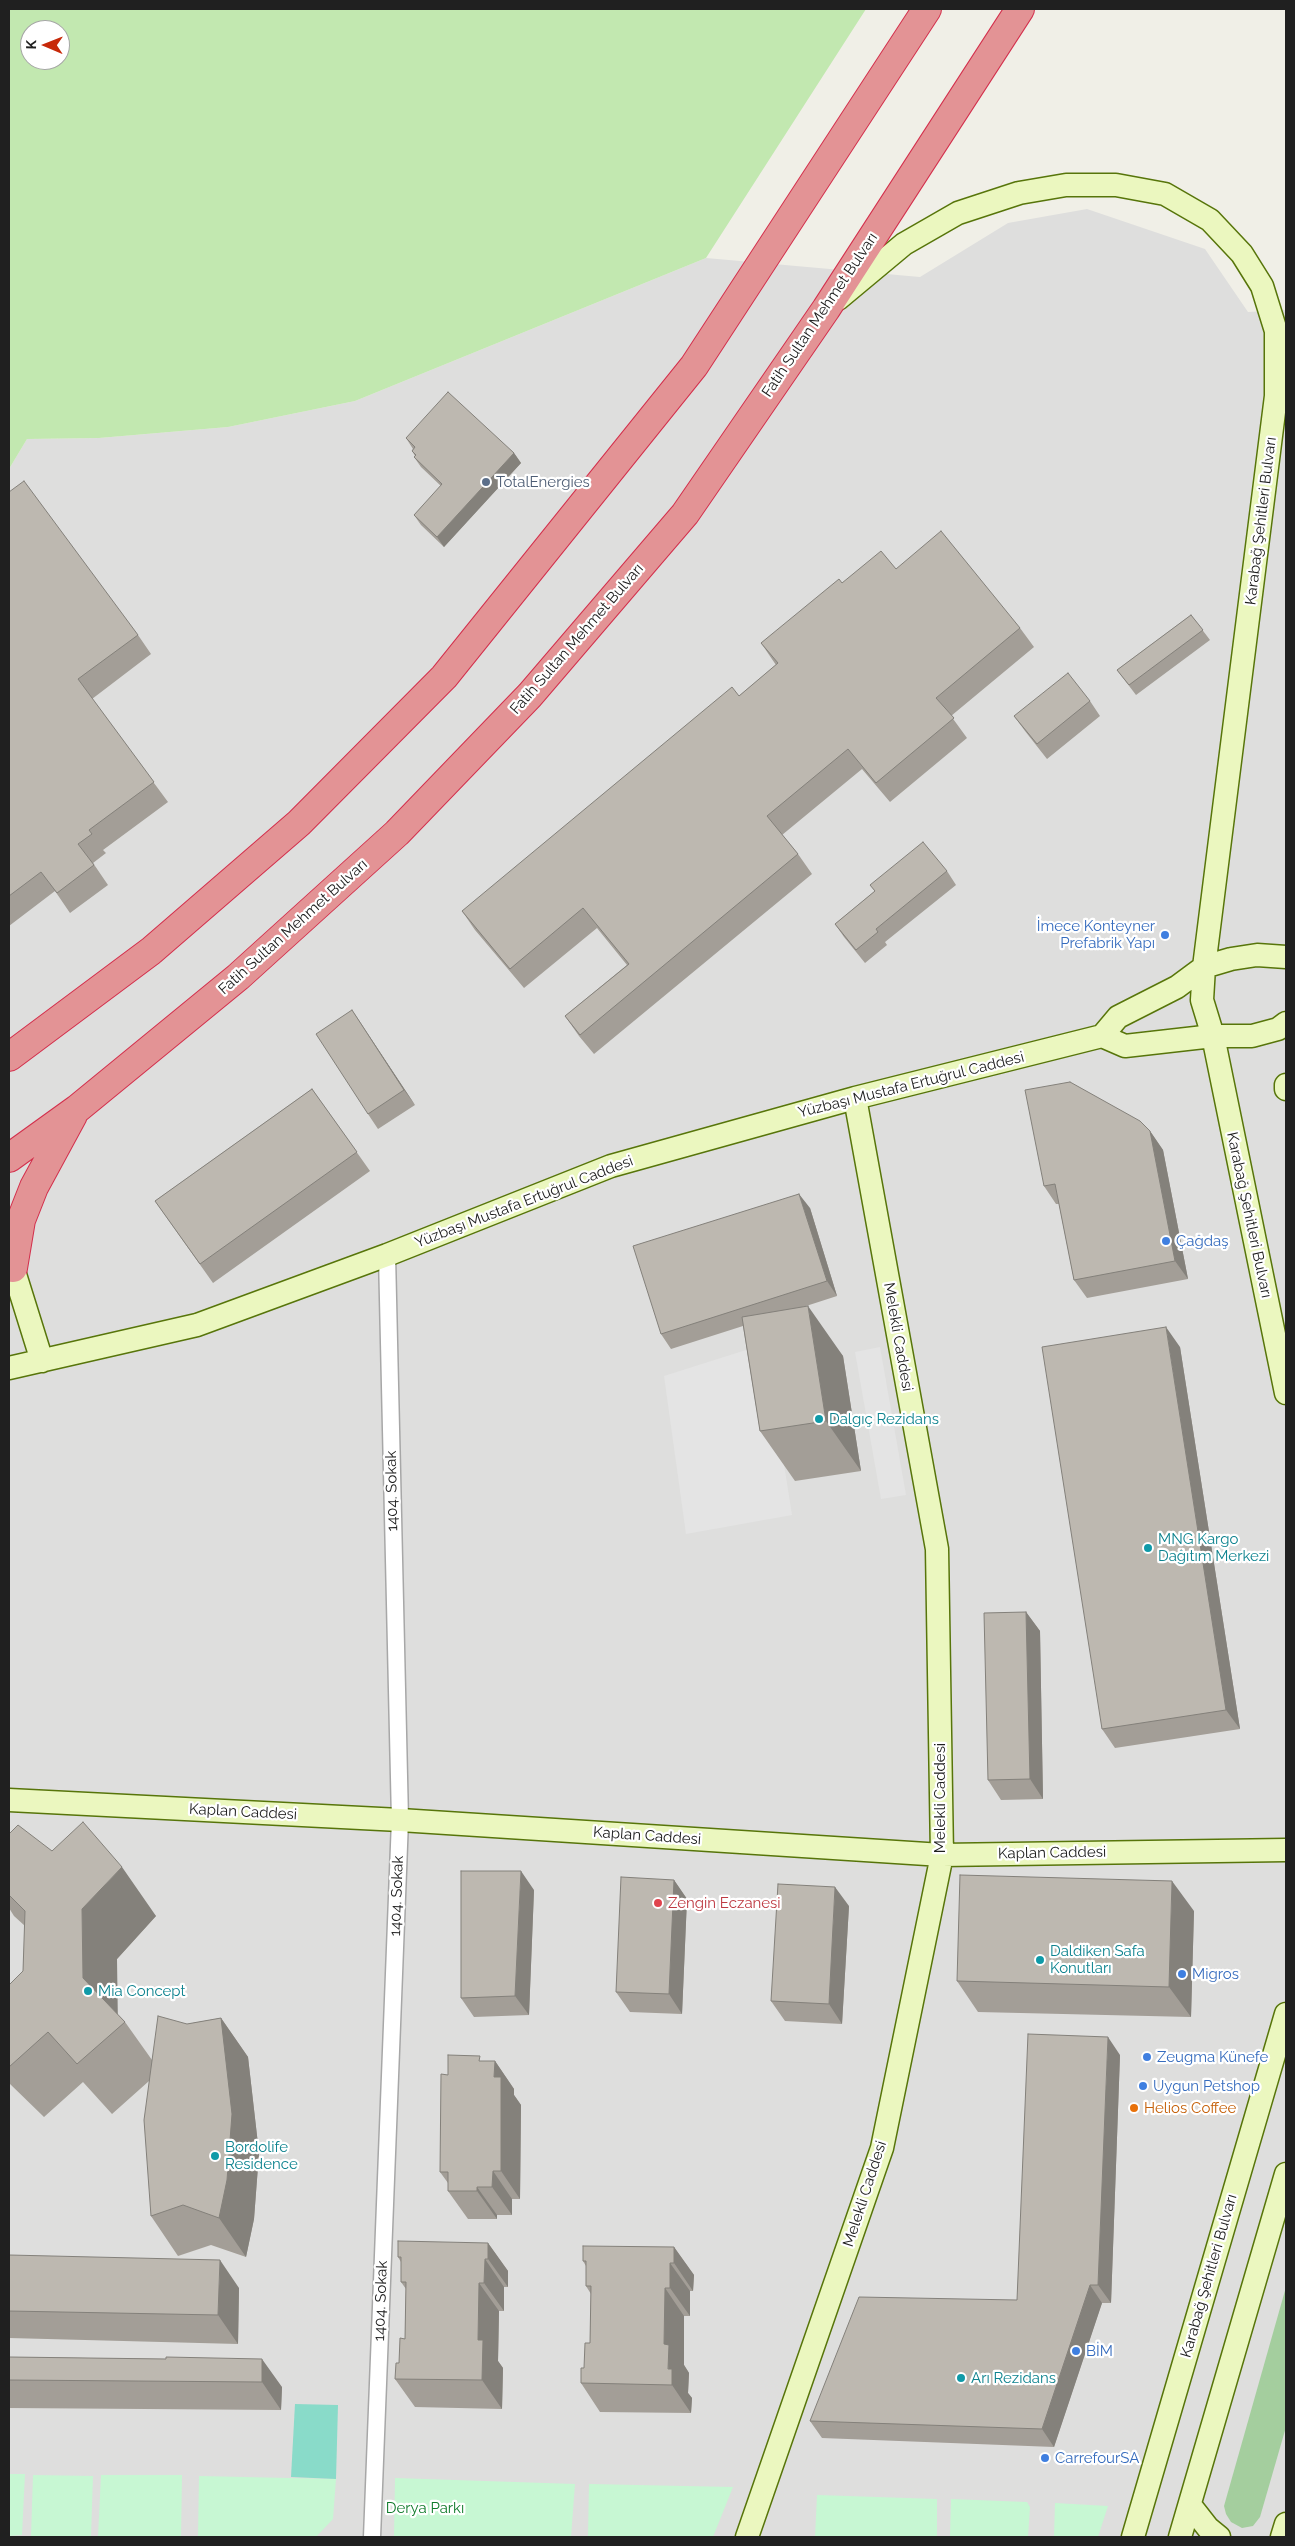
<!DOCTYPE html>
<meta charset="utf-8">
<style>
body{margin:0}
#map{position:relative;width:1295px;height:2546px;overflow:hidden;background:#f0efe7;font-family:Raleway,sans-serif}
canvas{display:block}
.frame{position:absolute;inset:0;border:10px solid #202020;pointer-events:none}
.north{position:absolute;left:20px;top:20px;width:50px;height:50px;box-sizing:border-box;background:#fff;border:1px solid #a6a6a6;border-radius:50%;rotate:271deg;font-size:14px;font-weight:700;line-height:20px;text-align:center;color:#202020}
.north::after{content:'';display:block;margin:auto;width:18px;height:22px;background:#c72909;clip-path:polygon(50% 0,100% 100%,50% 72%,0 100%)}
</style>
<div id="map">
<canvas width="1295" height="2546"></canvas>
<div class="frame"></div>
<div class="north">K</div>
</div>
<script>
const ctx = document.querySelector('canvas').getContext('2d');
ctx.lineJoin = 'round';
function fillPath(path, color) {
  ctx.fillStyle = color;
  ctx.fill(path, 'evenodd');
}
function toPath(rows) {
  const path = new Path2D();
  for (const r of rows) {
    path.moveTo(r[0], r[1]);
    for (let i = 2; i < r.length; i += 2) path.lineTo(r[i], r[i + 1]);
  }
  return path;
}
function trace(path, color, width, dash) {
  ctx.strokeStyle = color;
  ctx.lineWidth = width;
  ctx.lineCap = dash ? 'butt' : 'round';
  ctx.setLineDash(dash || []);
  ctx.stroke(path);
}
function write(font, color, halo, rows, align = 'center') {
  ctx.font = font + ' Raleway,sans-serif';
  ctx.lineWidth = 4.5;
  ctx.setLineDash([]);
  ctx.textBaseline = 'middle';
  ctx.strokeStyle = halo;
  ctx.fillStyle = color;
  for (const [text, x, y, turn = 0] of rows) {
    ctx.save();
    ctx.translate(x, y);
    ctx.rotate((+turn || 0) * Math.PI / 180);
    ctx.textAlign = isNaN(turn) ? turn : align;
    if (halo) ctx.strokeText(text, 0, 0);
    ctx.fillText(text, 0, 0);
    ctx.restore();
  }
}
fillPath(toPath([
 [1087,209,1205,249,1248,312,1286,310,1286,2537,9,2537,9,469,27,439,99,438,228,427,355,401,706,258,920,277,1008,223]
]), '#dededd');
fillPath(toPath([
 [9,9,866,9,706,258,355,401,228,427,99,438,27,439,9,469],
 [30,30,60,30,60,60,30,60]
]), '#c2e8b0');
fillPath(toPath([
 [1286,2287,1286,2427,1260,2517,1253,2526,1242,2528,1231,2522,1226,2514,1224,2506]
]), '#a4ce9e');
fillPath(toPath([
 [9,2474,25,2474,22,2535,9,2536],
 [33,2475,93,2476,91,2536,31,2536],
 [101,2475,182,2475,181,2537,98,2537],
 [199,2476,336,2479,333,2519,316,2537,198,2537],
 [395,2478,575,2484,571,2537,394,2537],
 [589,2484,733,2487,713,2537,588,2537],
 [817,2495,937,2499,937,2537,815,2537],
 [951,2499,1027,2502,1030,2507,1028,2537,950,2537],
 [1055,2503,1108,2506,1098,2537,1054,2537]
]), '#c7f7d3');
fillPath(toPath([
 [295,2404,338,2405,336,2479,291,2477]
]), '#89dbc9');
fillPath(toPath([
 [765,1344,792,1515,686,1534,664,1376],
 [880,1347,906,1495,881,1499,855,1352]
]), '#e4e4e4');
const street = toPath([
 [372,2537,400,1820,387,1255]
]);
const secondary = toPath([
 [838,299,904,244,958,213,1019,193,1066,185,1116,185,1165,194,1210,220,1242,254,1262,286,1276,331,1276,396,1204,967,1177,987,1118,1017,1102,1036,1125,1046,1213,1036,1252,1036,1278,1029,1286,1023],
 [1286,957,1257,955,1231,959,1204,967,1202,1000,1213,1036,1286,1393],
 [1286,1085,1286,1089],
 [13,1268,42,1361],
 [9,1368,197,1325,387,1255,611,1166,855,1098,1102,1036],
 [9,1800,400,1820,942,1855,1286,1850],
 [1190,2505,1208,2528,1219,2537],
 [747,2537,882,2148,942,1855,937,1549,855,1098],
 [1133,2537,1286,2014],
 [1180,2537,1286,2174],
 [1282,2537,1286,2524]
]);
const highway = toPath([
 [9,1057,151,951,299,823,444,677,694,366,927,9],
 [9,1158,77,1109,238,977,397,833,530,695,685,514,826,309,1020,9],
 [9,1266,13,1268,21,1220,34,1187,73,1115]
]);
trace(street, '#a7a7a7', 19);
trace(secondary, '#57750a', 25);
trace(highway, '#d32f4c', 30);
trace(street, '#fff', 16);
trace(secondary, '#ebf7bf', 22);
trace(highway, '#e39395', 28);
fillPath(toPath([
 [406,438,514,453,521,463,444,547,421,525,414,515,441,486,421,467,414,457,415,456,412,451,413,449],
 [9,492,138,635,151,654,92,699,168,802,103,850,106,853,93,863,108,885,70,913,55,891,9,926],
 [896,569,1020,628,1034,647,951,716,967,738,890,802,862,769,782,835,798,854,812,874,594,1054,579,1036,565,1016,627,965,597,928,524,988,475,930,462,911,739,696,776,665,761,643,842,583],
 [1191,615,1210,640,1136,695,1117,670],
 [1090,701,1100,716,1047,759,1025,731,1014,716],
 [947,871,956,885,885,942,887,945,865,963,844,937,835,924,875,891,870,885],
 [352,1010,415,1105,378,1129,368,1114],
 [312,1089,370,1171,213,1283,155,1201],
 [1150,1131,1163,1150,1188,1279,1087,1298,1074,1280,1059,1204,1056,1204,1044,1186],
 [810,1208,837,1296,803,1307,843,1356,861,1471,795,1481,760,1431,743,1326,671,1349,661,1334],
 [1180,1347,1240,1729,1115,1748,1102,1729],
 [1026,1612,1040,1631,1043,1799,1001,1800,988,1780],
 [9,1834,52,1851,156,1916,117,1959,117,2014,125,2022,152,2060,187,2024,221,2018,248,2057,259,2153,254,2219,246,2257,211,2245,178,2256,151,2216,149,2081,112,2114,83,2082,44,2117,9,2083,9,1985,23,1971,25,1926,14,1916,9,1908],
 [674,1880,687,1899,682,2014,630,2012,616,1992],
 [534,1890,529,2015,474,2017,461,1998],
 [849,1906,842,2024,785,2021,771,2001],
 [1194,1911,1191,2017,978,2012,957,1981],
 [1120,2055,1111,2303,1102,2303,1054,2447,822,2438,810,2421,1017,2300],
 [483,2061,495,2061,514,2089,514,2095,521,2105,520,2199,512,2199,512,2215,497,2215,497,2219,468,2219,448,2191,448,2183,440,2172,448,2075],
 [488,2243,508,2271,508,2287,504,2287,504,2311,499,2311,498,2361,503,2368,502,2409,415,2407,395,2379,405,2339,406,2289,401,2282,401,2262,398,2257],
 [674,2247,694,2275,693,2291,690,2291,690,2316,684,2316,684,2365,689,2373,688,2393,692,2398,691,2413,600,2412,581,2383,590,2343,591,2294,586,2286,586,2266,583,2261],
 [9,2255,239,2288,238,2344,9,2338],
 [9,2357,166,2359,166,2357,282,2387,281,2410,9,2408]
]), '#a39e97');
fillPath(toPath([
 [514,453,521,463,444,547,437,537],
 [352,1010,362,1025,415,1105,404,1090],
 [1150,1131,1163,1150,1188,1279,1175,1261],
 [799,1194,810,1208,837,1296,827,1281],
 [808,1306,843,1356,861,1471,826,1421],
 [1166,1327,1180,1347,1240,1729,1226,1710],
 [1026,1612,1040,1631,1043,1799,1030,1779],
 [122,1867,156,1916,117,1959,118,2028,83,1978,82,1909],
 [521,1871,534,1890,529,2015,515,1996],
 [674,1880,687,1899,682,2014,669,1994],
 [1172,1881,1194,1911,1191,2017,1169,1987],
 [835,1887,849,1906,842,2024,829,2004],
 [221,2018,248,2057,259,2153,254,2219,246,2257,219,2218],
 [1108,2037,1120,2055,1111,2303,1098,2285],
 [495,2061,514,2089,514,2095,521,2105,520,2199,501,2171,494,2077],
 [493,2171,512,2199,512,2215,492,2187],
 [477,2187,497,2215,497,2219,477,2191],
 [488,2243,508,2271,508,2287,488,2259],
 [674,2247,694,2275,693,2291,674,2263],
 [485,2259,504,2287,504,2311,484,2283],
 [220,2260,239,2288,238,2344,218,2315],
 [670,2263,690,2291,690,2316,670,2288],
 [479,2283,499,2311,498,2361,503,2368,502,2409,482,2380,478,2340],
 [1090,2285,1102,2303,1054,2447,1042,2429],
 [665,2288,684,2316,684,2365,689,2373,688,2393,692,2398,691,2413,672,2385,664,2344],
 [262,2359,282,2387,281,2410,262,2382]
]), '#84817b');
const building = toPath([
 [448,392,514,453,437,537,414,515,442,484,414,457,416,455,412,451,415,447,406,438,448,392],
 [24,481,138,635,78,679,154,782,89,830,92,834,78,844,94,865,57,893,41,872,9,896,9,492,24,481],
 [941,531,1020,628,936,698,954,718,876,783,848,749,767,816,798,854,580,1035,565,1016,629,964,583,908,510,969,462,911,732,687,739,696,778,663,761,643,839,579,842,583,881,551,896,569,941,531],
 [1191,615,1203,630,1129,685,1117,670,1191,615],
 [1068,673,1090,701,1037,744,1014,716,1068,673],
 [923,842,947,871,876,929,878,932,856,950,835,924,875,891,870,885,923,842],
 [352,1010,404,1090,368,1114,316,1034,352,1010],
 [1070,1082,1140,1121,1150,1131,1175,1261,1074,1280,1055,1184,1044,1186,1025,1090,1070,1082],
 [312,1089,357,1152,200,1264,155,1201,312,1089],
 [799,1194,827,1281,661,1334,633,1246,799,1194],
 [808,1306,826,1421,760,1431,742,1317,808,1306],
 [1166,1327,1226,1710,1102,1729,1042,1347,1166,1327],
 [1026,1612,1030,1779,988,1780,984,1613,1026,1612],
 [83,1822,122,1867,82,1909,83,1978,125,2022,77,2064,48,2032,9,2067,9,1985,23,1971,25,1911,9,1895,9,1834,18,1825,52,1851,83,1822],
 [461,1871,521,1871,515,1996,461,1998,461,1871],
 [960,1875,1172,1881,1169,1987,957,1981,960,1875],
 [621,1877,674,1880,669,1994,616,1992,621,1877],
 [778,1884,835,1887,829,2004,771,2001,778,1884],
 [158,2016,187,2024,221,2018,232,2114,227,2180,219,2218,183,2205,151,2216,144,2120,158,2016],
 [1028,2034,1108,2037,1098,2285,1090,2285,1042,2429,810,2421,859,2297,1017,2300,1028,2034],
 [448,2055,480,2056,479,2061,495,2061,494,2077,501,2077,501,2171,493,2171,492,2187,477,2187,477,2191,448,2191,448,2172,440,2172,441,2074,448,2075,448,2055],
 [398,2241,488,2243,488,2259,485,2259,484,2283,479,2283,478,2340,483,2340,482,2380,395,2379,396,2363,399,2363,400,2338,405,2339,406,2282,401,2282,401,2257,398,2257,398,2241],
 [583,2246,674,2247,674,2263,670,2263,670,2288,665,2288,664,2344,669,2345,668,2369,672,2369,672,2385,581,2383,581,2368,584,2368,585,2343,590,2343,591,2286,586,2286,586,2261,583,2261,583,2246],
 [9,2255,220,2260,218,2315,9,2311,9,2255],
 [9,2357,166,2359,166,2357,262,2359,262,2382,9,2380,9,2357]
]);
fillPath(building, '#bdb8b0');
trace(building, '#84817b', 1);
for (const [x, y, r, color] of [
 [486,482,5,"#5c6f8a"],
 [1165,935,5,"#3f7fe0"],
 [1166,1241,5,"#3f7fe0"],
 [819,1419,5,"#0f9aa8"],
 [1148,1548,5,"#0f9aa8"],
 [658,1903,5,"#e0444e"],
 [1040,1960,5,"#0f9aa8"],
 [1182,1974,5,"#3f7fe0"],
 [88,1991,5,"#0f9aa8"],
 [1147,2057,5,"#3f7fe0"],
 [1143,2086,5,"#3f7fe0"],
 [1134,2108,5,"#e8710a"],
 [215,2156,5,"#0f9aa8"],
 [1076,2351,5,"#3f7fe0"],
 [961,2378,5,"#0f9aa8"],
 [1045,2458,5,"#3f7fe0"]
]) {
  const dot = new Path2D();
  dot.arc(x, y, r, 0, 2 * Math.PI);
  ctx.fillStyle = color;
  ctx.fill(dot);
  trace(dot, '#fff', 2);
}
write('15px', '#202020', '#fff', [
 ["Fatih Sultan Mehmet Bulvarı",820,315,-56],
 ["Karabağ Şehitleri Bulvarı",1261,521,-83],
 ["Fatih Sultan Mehmet Bulvarı",577,639,-49],
 ["Fatih Sultan Mehmet Bulvarı",293,927,-42],
 ["Yüzbaşı Mustafa Ertuğrul Caddesi",911,1085,-14],
 ["Yüzbaşı Mustafa Ertuğrul Caddesi",524,1202,-21],
 ["Karabağ Şehitleri Bulvarı",1249,1215,78],
 ["Melekli Caddesi",898,1337,80],
 ["1404. Sokak",392,1491,-91],
 ["Melekli Caddesi",940,1798,-90],
 ["Kaplan Caddesi",243,1812,3],
 ["Kaplan Caddesi",647,1836,4],
 ["Kaplan Caddesi",1052,1853,-1],
 ["1404. Sokak",397,1896,-88],
 ["Melekli Caddesi",865,2194,-72],
 ["Karabağ Şehitleri Bulvarı",1209,2276,-74],
 ["1404. Sokak",381,2301,-88]
]);
write('15px', '#4e5e75', '#fff', [
 ["TotalEnergies",496,482]
], 'left');
write('15px', '#366cbe', '#fff', [
 ["İmece Konteyner",1155,926,"right"],
 ["Prefabrik Yapı",1155,943,"right"],
 ["Çağdaş",1176,1241],
 ["Migros",1192,1974],
 ["Zeugma Künefe",1157,2057],
 ["Uygun Petshop",1153,2086],
 ["BİM",1086,2351],
 ["CarrefourSA",1055,2458]
], 'left');
write('15px', '#0d838f', '#fff', [
 ["Dalgıç Rezidans",829,1419],
 ["MNG Kargo",1158,1539],
 ["Dağıtım Merkezi",1158,1556],
 ["Daldiken Safa",1050,1951],
 ["Konutları",1050,1968],
 ["Mia Concept",98,1991],
 ["Bordolife",225,2147],
 ["Residence",225,2164],
 ["Arı Rezidans",971,2378]
], 'left');
write('15px', '#be3a42', '#fff', [
 ["Zengin Eczanesi",668,1903]
], 'left');
write('15px', '#c56008', '#fff', [
 ["Helios Coffee",1144,2108]
], 'left');
write('15px', '#117c2c', '#fff', [
 ["Derya Parkı",425,2508]
]);
</script>
